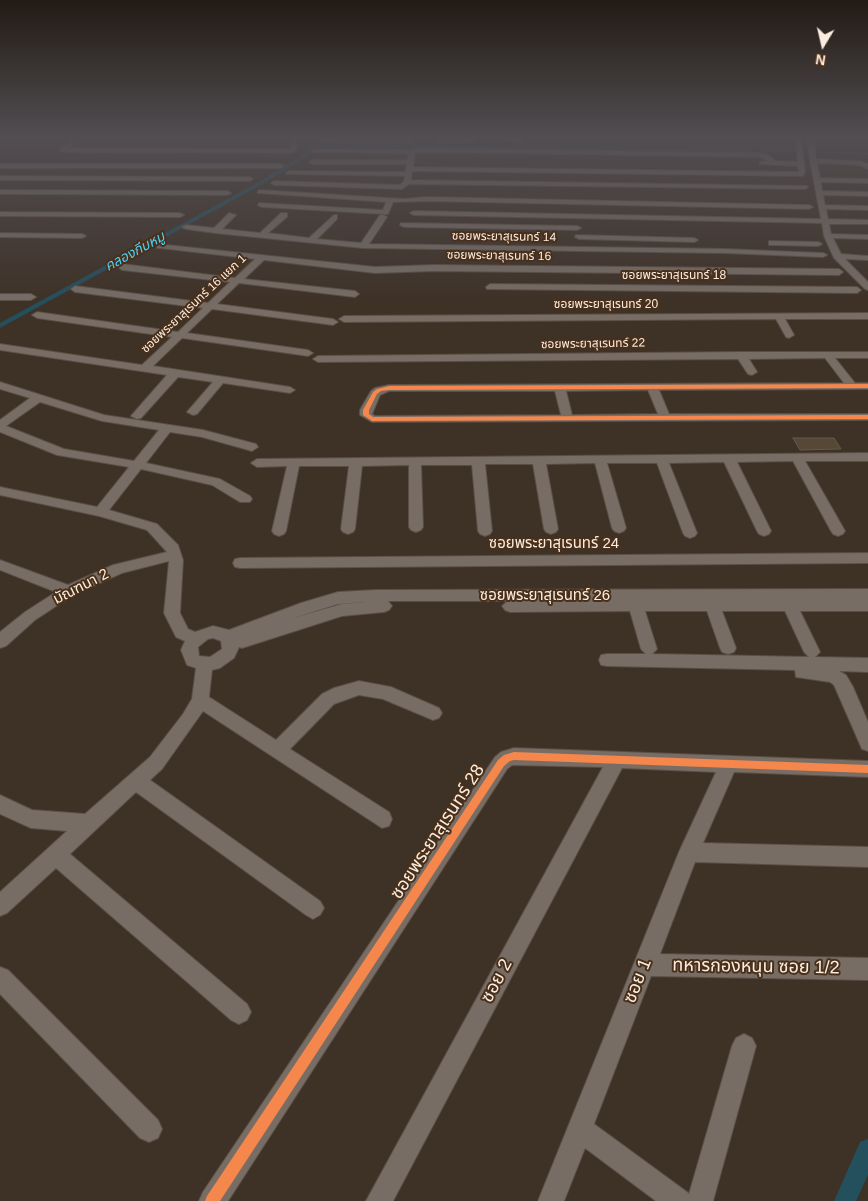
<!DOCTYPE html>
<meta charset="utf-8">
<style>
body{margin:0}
#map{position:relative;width:868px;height:1201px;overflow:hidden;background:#3e3126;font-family:Helvetica,sans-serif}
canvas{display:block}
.north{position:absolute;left:798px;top:20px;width:50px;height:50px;-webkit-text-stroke:4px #49301b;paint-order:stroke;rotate:189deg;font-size:14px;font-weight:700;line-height:20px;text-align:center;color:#fcecdf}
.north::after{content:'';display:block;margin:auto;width:18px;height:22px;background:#fcecdf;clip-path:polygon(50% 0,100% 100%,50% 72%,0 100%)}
</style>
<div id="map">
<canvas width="868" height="1201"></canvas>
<div class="north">N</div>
</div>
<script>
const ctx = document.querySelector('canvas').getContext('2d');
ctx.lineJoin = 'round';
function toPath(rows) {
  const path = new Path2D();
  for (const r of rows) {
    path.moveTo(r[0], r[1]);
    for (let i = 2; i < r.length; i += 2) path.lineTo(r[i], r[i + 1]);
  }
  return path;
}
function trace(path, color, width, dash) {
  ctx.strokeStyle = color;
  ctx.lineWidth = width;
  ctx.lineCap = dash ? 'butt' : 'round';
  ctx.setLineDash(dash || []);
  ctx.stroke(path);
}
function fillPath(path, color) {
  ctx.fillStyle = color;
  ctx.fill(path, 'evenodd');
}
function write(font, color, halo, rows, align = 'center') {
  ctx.font = font + ' Helvetica,"Noto Sans Thai",sans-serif';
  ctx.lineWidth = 4;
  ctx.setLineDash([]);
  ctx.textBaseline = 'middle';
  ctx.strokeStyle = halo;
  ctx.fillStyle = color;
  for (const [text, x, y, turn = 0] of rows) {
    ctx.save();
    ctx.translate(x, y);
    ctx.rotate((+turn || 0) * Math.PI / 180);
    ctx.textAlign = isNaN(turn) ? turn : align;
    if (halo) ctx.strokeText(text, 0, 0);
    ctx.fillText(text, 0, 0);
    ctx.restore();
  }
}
trace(toPath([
 [310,145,794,151],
 [817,152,868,154]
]), '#244f5c', 2);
fillPath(toPath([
 [311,139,316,139,308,156,261,185,0,328,0,323,257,183,304,154,311,139],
 [868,1139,868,1175,856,1201,834,1201,860,1142,868,1139]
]), '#244f5c');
const building = toPath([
 [793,438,834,438,841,449,800,450,793,438]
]);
fillPath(building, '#564737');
trace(building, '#645950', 1);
const minor = toPath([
 [290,139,296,139,296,151,288,153,62,152,59,150,71,141,74,143,68,148,288,149,291,149,290,139],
 [317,139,410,139,413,141,410,143,320,142,317,139],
 [440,139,476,139,476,140,473,142,440,143,437,141,440,139],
 [497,139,521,139,524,141,521,143,497,139],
 [795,139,801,139,805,173,802,176,412,171,411,180,807,186,808,187,805,189,409,184,402,189,274,185,271,183,274,181,400,185,404,181,405,176,287,174,286,173,289,171,405,172,407,164,312,164,309,162,312,160,407,160,409,154,311,152,313,149,411,150,417,148,760,153,770,156,775,161,798,162,795,139],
 [418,152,760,157,768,161,760,162,760,164,798,166,799,172,413,167,415,153,418,152],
 [808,139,814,139,816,159,860,161,868,164,868,169,859,165,817,163,820,178,868,179,868,183,821,182,822,191,868,192,868,196,823,195,825,205,868,206,868,210,826,209,828,219,868,220,868,224,829,224,831,234,868,235,868,239,833,238,841,254,868,256,868,260,845,259,868,282,868,290,865,289,834,258,824,236,822,223,414,215,410,213,414,211,821,219,810,161,808,139],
 [0,164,281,164,284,166,281,168,0,168,0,164],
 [0,176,250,177,253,179,250,181,0,180,0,176],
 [0,190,227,191,231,193,227,195,0,194,0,190],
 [260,190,404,199,427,197,809,205,813,207,809,209,427,201,393,202,388,214,385,214,262,207,258,205,259,203,383,210,386,202,258,193,258,191,260,190],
 [0,212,180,213,184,215,180,217,0,216,0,212],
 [229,213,236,215,222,229,260,233,281,213,287,213,287,217,268,233,309,238,334,215,337,215,337,219,317,239,361,243,380,215,383,215,387,217,369,244,725,249,823,253,827,255,823,257,725,253,363,248,215,233,186,229,182,227,186,225,214,228,229,213],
 [401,223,577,226,581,228,577,230,404,227,400,225,401,223],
 [0,233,82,234,86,236,82,238,0,237,0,233],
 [576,235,694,238,698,240,694,242,579,239,575,237,576,235],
 [769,241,818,242,822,244,818,246,772,245,769,245,769,241],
 [157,244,375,267,434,265,839,269,843,272,839,275,434,271,375,273,264,260,244,279,355,291,359,294,355,297,239,283,217,304,333,319,338,322,333,325,212,309,187,333,308,350,313,353,308,356,182,338,153,366,290,387,295,390,290,393,223,383,197,414,193,415,187,412,213,382,178,377,141,418,137,419,131,416,167,375,0,350,0,344,142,365,172,337,37,318,32,315,37,312,178,332,203,308,75,292,71,289,75,286,208,303,230,282,122,270,118,267,122,264,235,278,255,259,160,248,157,248,157,244],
 [490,284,857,287,861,290,857,293,487,289,486,287,490,284],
 [0,294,31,294,36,297,31,300,0,300,0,294],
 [868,313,868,319,785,319,794,335,789,338,786,337,776,319,344,322,339,319,344,316,868,313],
 [741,352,868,352,868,358,835,358,855,383,868,383,868,389,659,390,669,414,868,414,868,420,372,422,360,415,360,410,371,391,375,388,389,385,844,383,825,358,749,359,757,372,752,375,748,374,738,359,318,362,313,359,318,356,741,352],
 [648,390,658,414,572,415,566,391,648,390],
 [389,391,555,391,561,415,375,416,372,414,380,395,389,391],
 [0,382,104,415,203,430,256,444,258,447,252,451,202,437,170,432,146,463,220,479,250,496,252,499,250,502,240,502,212,485,141,469,109,510,157,524,178,545,183,560,180,613,188,629,195,632,213,626,229,630,301,603,338,592,376,590,868,589,868,611,800,611,820,652,815,657,868,658,868,672,839,671,846,675,853,687,868,722,868,751,862,749,834,685,830,682,796,677,795,670,607,666,601,665,599,660,601,655,607,654,646,654,641,649,630,611,510,612,505,610,502,606,508,601,388,601,392,606,389,610,384,612,342,616,242,648,239,647,234,658,220,668,212,670,209,697,276,740,322,694,334,688,359,681,391,687,439,708,442,713,439,718,433,720,383,699,359,695,334,704,290,749,389,812,392,819,389,826,382,828,203,711,162,769,150,780,320,901,324,908,320,915,313,919,306,915,136,792,70,854,247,1004,251,1012,247,1020,239,1024,231,1020,56,868,7,913,0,916,0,892,67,831,31,828,0,814,0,795,32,810,85,814,150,757,183,714,192,699,196,668,187,665,181,650,185,641,176,637,164,613,169,561,122,573,73,595,35,620,6,646,0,648,0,632,25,612,56,592,0,570,0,560,68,585,113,565,167,552,147,530,99,516,0,495,0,487,97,507,129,467,57,455,0,432,0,420,30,398,0,389,0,382],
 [40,402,102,421,159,430,134,461,64,449,6,426,40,402],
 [366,602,342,604,290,619,338,604,366,602],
 [645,611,707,611,720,648,722,652,728,654,734,652,736,648,722,611,785,611,804,652,809,657,652,654,657,649,645,611],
 [213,638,221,641,222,649,210,657,199,656,198,647,208,639,213,638],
 [868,453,868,461,805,461,845,531,843,534,838,536,833,534,831,531,793,461,737,462,771,531,769,534,764,536,759,534,757,531,724,462,669,463,697,533,695,536,690,538,685,536,683,533,657,463,607,463,626,528,624,531,619,533,614,531,612,528,595,463,546,464,558,529,556,532,551,534,546,532,544,529,533,464,485,464,492,531,490,534,485,536,480,534,478,531,472,465,421,465,423,527,421,530,416,532,411,530,409,527,409,465,362,466,355,529,353,532,348,534,343,532,341,529,349,466,299,466,286,531,284,534,279,536,274,534,272,531,287,466,257,467,251,463,257,459,868,453],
 [868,553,868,563,240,568,235,567,233,563,235,559,240,558,868,553],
 [514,748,868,761,868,777,734,772,703,843,868,847,868,867,695,862,660,954,868,958,868,980,651,976,594,1124,687,1192,689,1194,732,1046,736,1038,744,1034,752,1038,756,1046,713,1201,656,1201,585,1148,564,1201,538,1201,679,852,716,772,622,768,393,1201,366,1201,603,767,512,765,507,769,228,1201,199,1201,203,1192,495,757,501,752,514,748],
 [0,967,8,970,158,1120,162,1129,158,1138,149,1142,140,1138,0,994,0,967]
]);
trace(minor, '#5b4f45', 2);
fillPath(minor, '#776d65');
fillPath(toPath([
 [868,384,868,388,389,390,381,391,377,394,369,410,369,414,373,417,868,415,868,419,372,421,363,415,363,410,373,392,377,389,389,386,868,384],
 [514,752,868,765,868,773,514,760,510,761,504,766,220,1201,205,1201,207,1196,498,760,504,755,514,752]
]), '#f5874c');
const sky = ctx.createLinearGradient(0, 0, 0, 307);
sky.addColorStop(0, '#221b15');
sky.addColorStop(0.45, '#524e52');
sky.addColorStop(1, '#524e5200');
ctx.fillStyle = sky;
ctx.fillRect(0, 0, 868, 307);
write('12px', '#fcecdf', '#49301b', [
 ["ซอยพระยาสุเรนทร์ 14",504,237,1],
 ["ซอยพระยาสุเรนทร์ 16",499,256,1],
 ["ซอยพระยาสุเรนทร์ 18",674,276],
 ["ซอยพระยาสุเรนทร์ 16 แยก 1",194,304,-43],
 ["ซอยพระยาสุเรนทร์ 20",606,305],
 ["ซอยพระยาสุเรนทร์ 22",593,344,-1]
]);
write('italic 14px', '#4bd1f9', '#49301b', [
 ["คลองกีบหมู",135,252,-29]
]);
write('15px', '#fcecdf', '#49301b', [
 ["ซอยพระยาสุเรนทร์ 24",554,544],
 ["มัณฑนา 2",81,587,-27],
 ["ซอยพระยาสุเรนทร์ 26",545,596]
]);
write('18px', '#fcecdf', '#49301b', [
 ["ซอยพระยาสุเรนทร์ 28",438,832,-57],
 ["ทหารกองหนุน ซอย 1/2",756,967,1],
 ["ซอย 2",497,981,-62],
 ["ซอย 1",638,981,-68]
]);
</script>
